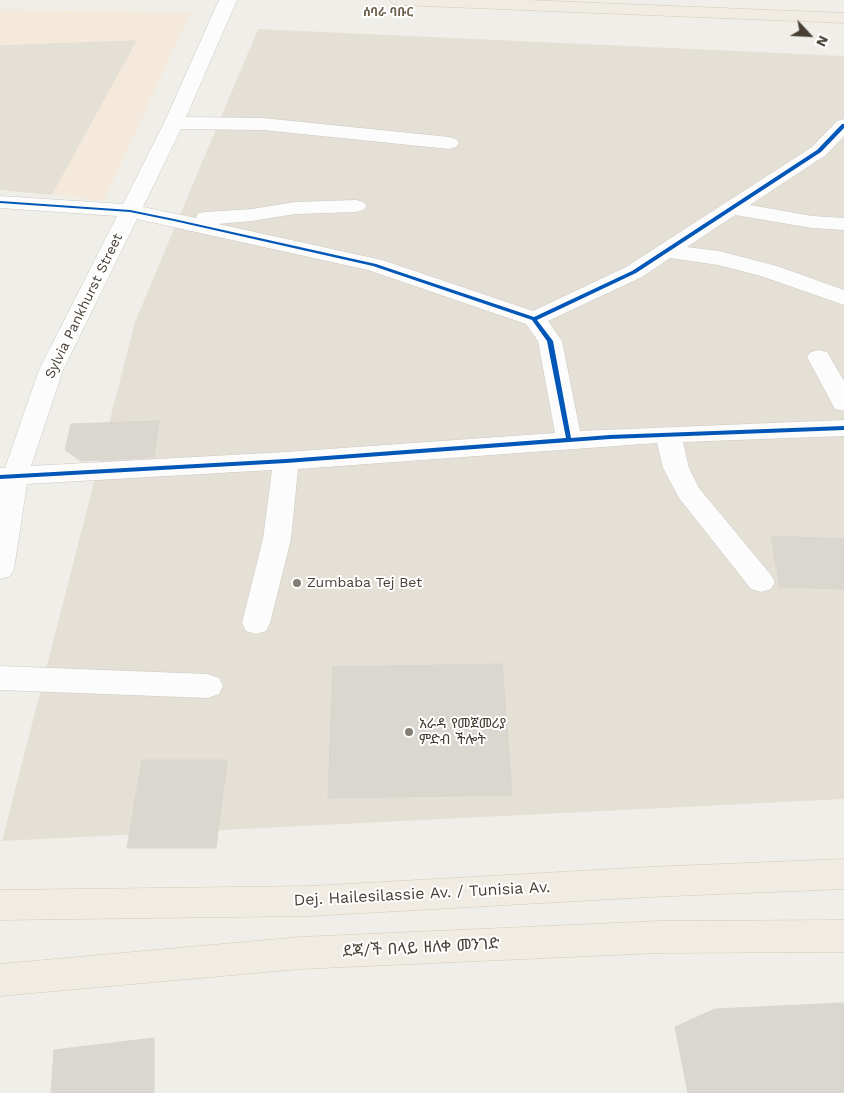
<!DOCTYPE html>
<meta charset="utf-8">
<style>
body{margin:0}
#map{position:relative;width:844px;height:1093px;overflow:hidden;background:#f0eee8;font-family:"Work Sans",sans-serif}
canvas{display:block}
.north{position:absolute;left:784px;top:10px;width:50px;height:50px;-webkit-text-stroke:4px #fff;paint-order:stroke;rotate:115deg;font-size:14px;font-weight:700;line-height:20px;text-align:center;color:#473f34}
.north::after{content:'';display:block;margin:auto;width:18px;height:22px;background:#473f34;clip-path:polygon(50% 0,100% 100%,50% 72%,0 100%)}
</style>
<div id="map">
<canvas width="844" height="1093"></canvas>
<div class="north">N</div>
</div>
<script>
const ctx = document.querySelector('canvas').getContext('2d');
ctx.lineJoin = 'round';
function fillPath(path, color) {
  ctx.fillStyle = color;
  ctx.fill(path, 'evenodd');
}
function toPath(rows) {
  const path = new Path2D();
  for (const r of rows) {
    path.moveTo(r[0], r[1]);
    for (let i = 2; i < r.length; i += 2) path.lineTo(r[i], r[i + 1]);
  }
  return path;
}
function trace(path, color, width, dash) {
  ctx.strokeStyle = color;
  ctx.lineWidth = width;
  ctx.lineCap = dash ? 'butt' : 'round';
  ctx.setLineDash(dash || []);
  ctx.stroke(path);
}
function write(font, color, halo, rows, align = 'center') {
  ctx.font = font + ' "Work Sans","Noto Sans Ethiopic",sans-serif';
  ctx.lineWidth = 4;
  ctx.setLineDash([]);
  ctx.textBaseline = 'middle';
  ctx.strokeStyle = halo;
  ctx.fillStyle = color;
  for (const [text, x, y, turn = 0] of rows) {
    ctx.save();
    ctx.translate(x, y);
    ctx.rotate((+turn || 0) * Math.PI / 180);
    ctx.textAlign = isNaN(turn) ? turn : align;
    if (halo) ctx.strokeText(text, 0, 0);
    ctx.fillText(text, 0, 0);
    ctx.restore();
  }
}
fillPath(toPath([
 [258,29,844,56,844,799,2,841,135,322],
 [138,40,52,195,0,190,0,45]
]), '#e5e0d5');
fillPath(toPath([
 [0,9,191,12,104,201,52,195,137,40,0,45]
]), '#f4e9da');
const building = toPath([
 [159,421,154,457,81,461,65,450,71,424,159,421],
 [771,536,844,539,844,589,780,587,771,536],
 [502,664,512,795,328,798,333,667,502,664],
 [142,760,227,760,216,848,127,848,142,760],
 [844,1003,844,1093,688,1093,675,1027,715,1009,844,1003],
 [154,1038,154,1093,51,1093,54,1050,154,1038]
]);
fillPath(building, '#dad7d1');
trace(building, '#d9d5ce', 1);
const minor = toPath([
 [219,0,237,0,186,117,263,118,449,137,456,139,459,143,456,147,449,149,263,130,181,129,143,207,196,218,198,213,206,212,252,209,295,202,356,200,363,202,367,206,363,210,356,212,295,214,252,221,218,224,382,260,533,311,626,267,812,147,837,121,844,119,844,136,826,155,750,205,812,216,844,218,844,230,812,228,735,215,687,247,719,251,777,266,844,290,844,305,761,276,718,265,670,258,642,277,548,321,562,341,580,431,844,420,844,436,683,442,689,468,699,488,771,575,775,582,771,589,761,592,751,589,679,498,663,468,657,443,298,469,291,539,270,623,266,631,256,634,246,631,242,623,263,539,272,470,27,484,14,569,10,576,0,579,0,468,5,468,39,370,117,216,0,208,0,196,123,204,164,123,219,0],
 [137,219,368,270,526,324,538,341,555,433,286,452,31,466,63,370,137,219],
 [819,350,827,352,844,381,844,411,835,409,807,357,811,352,819,350],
 [0,666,208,674,219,678,223,686,219,694,208,698,0,690,0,666]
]);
const major = toPath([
 [390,0,527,0,844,13,844,23,399,5,393,4,390,0],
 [844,859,844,889,649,897,311,916,0,920,0,890,311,886,649,867,844,859],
 [844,920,844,952,659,953,300,969,0,996,0,964,300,937,659,921,844,920]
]);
trace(minor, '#ccc9c3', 1);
trace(major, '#d4cab4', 1);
fillPath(minor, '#fdfcfc');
fillPath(major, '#f1ece3');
fillPath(toPath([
 [842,124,844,124,844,128,821,152,636,273,537,320,553,341,571,438,610,435,844,426,844,430,610,439,286,463,0,479,0,475,286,459,566,438,547,341,532,320,373,266,174,221,130,212,0,203,0,201,130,210,174,219,376,264,534,317,632,271,817,150,842,124]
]), '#0057b8');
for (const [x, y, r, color] of [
 [297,583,5,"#827c73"],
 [409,732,5,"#827c73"]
]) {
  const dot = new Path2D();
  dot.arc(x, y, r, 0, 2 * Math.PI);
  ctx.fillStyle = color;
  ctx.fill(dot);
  trace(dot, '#fff', 2);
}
write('bold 12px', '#6b5d4a', '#fff', [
 ["ሰባራ ባቡር",388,12]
]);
write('14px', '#473f34', '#fff', [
 ["Sylvia Pankhurst Street",84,306,-64]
]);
write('14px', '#473f34', '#fff', [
 ["Zumbaba Tej Bet",307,583],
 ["አራዳ የመጀመሪያ",419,724],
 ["ምድብ ችሎት",419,740]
], 'left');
write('16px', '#473f34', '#fff', [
 ["Dej. Hailesilassie Av. / Tunisia Av.",422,894,-3],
 ["ደጃ/ች በላይ ዘለቀ መንገድ",421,948,-3]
]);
</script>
